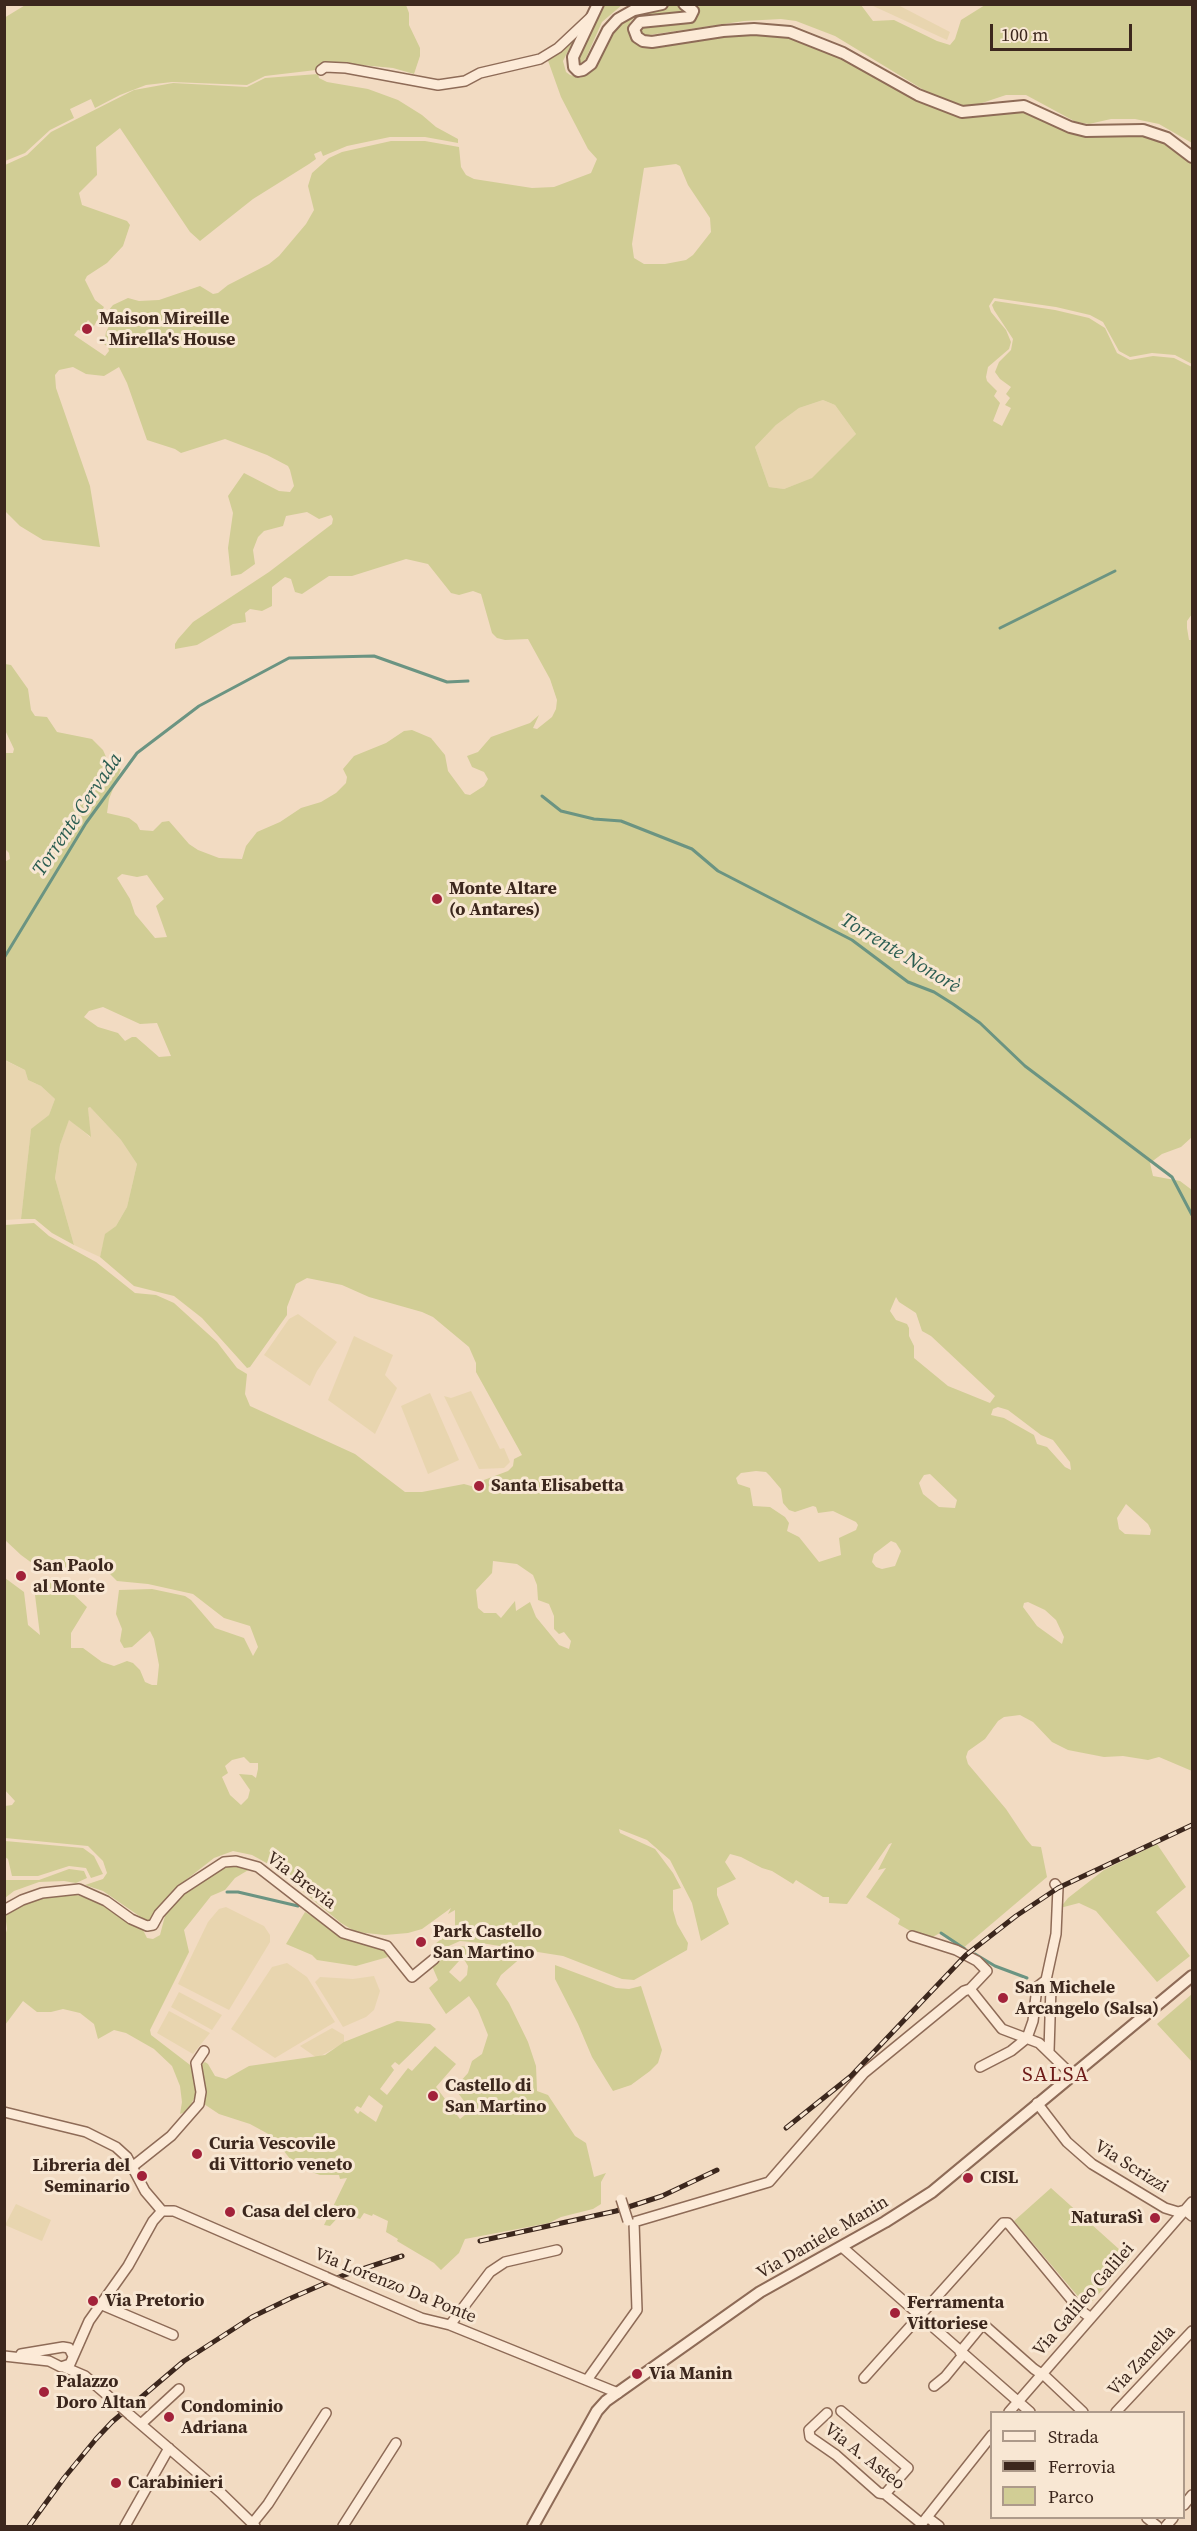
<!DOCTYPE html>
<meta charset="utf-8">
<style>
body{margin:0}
#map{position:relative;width:1197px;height:2531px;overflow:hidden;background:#f2dbc2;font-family:"Source Serif 4",serif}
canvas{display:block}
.frame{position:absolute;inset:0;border:6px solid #3c271d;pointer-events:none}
.legend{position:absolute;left:990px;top:2411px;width:195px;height:108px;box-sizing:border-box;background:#f8e7d3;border:2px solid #ad9a8a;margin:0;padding:8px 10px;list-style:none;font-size:18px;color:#3c271d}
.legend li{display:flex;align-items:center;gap:12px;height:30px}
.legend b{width:30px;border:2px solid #ad9a8a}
.scale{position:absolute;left:990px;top:24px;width:142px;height:27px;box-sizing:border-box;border:3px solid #3c271d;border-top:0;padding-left:8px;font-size:18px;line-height:21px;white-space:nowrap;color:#3c271d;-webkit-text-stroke:4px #f8e7d3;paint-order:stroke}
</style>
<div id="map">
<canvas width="1197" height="2531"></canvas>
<div class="frame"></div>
<ul class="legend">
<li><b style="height:8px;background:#fcead7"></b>Strada</li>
<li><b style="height:8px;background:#3c271d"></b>Ferrovia</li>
<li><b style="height:16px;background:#d1cd95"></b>Parco</li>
</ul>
<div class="scale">100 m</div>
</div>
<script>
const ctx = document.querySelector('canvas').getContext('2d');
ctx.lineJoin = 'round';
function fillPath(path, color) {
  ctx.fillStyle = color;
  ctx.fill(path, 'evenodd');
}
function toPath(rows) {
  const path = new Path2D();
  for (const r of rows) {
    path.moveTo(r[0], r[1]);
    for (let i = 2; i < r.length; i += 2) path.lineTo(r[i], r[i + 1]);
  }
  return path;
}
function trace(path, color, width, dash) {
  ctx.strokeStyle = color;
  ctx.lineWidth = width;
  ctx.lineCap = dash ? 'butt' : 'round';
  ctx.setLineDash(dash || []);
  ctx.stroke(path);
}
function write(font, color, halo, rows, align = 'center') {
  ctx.font = font + ' "Source Serif 4",serif';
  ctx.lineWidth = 6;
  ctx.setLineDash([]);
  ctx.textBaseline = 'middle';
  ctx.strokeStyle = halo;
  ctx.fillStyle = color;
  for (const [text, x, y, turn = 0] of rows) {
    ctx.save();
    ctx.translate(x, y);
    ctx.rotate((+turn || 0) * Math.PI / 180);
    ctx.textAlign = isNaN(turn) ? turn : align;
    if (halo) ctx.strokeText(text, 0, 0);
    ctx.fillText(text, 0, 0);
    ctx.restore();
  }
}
fillPath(toPath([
 [871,5,898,5,950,32,947,40],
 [823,400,835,405,856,434,813,478,784,489,769,487,755,447,776,425,799,408],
 [4,1060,25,1070,28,1080,41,1086,55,1099,49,1115,31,1130,21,1219,5,1220],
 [90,1107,121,1140,137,1164,127,1207,116,1226,106,1234,100,1257,74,1245,55,1178,60,1145,69,1119,90,1137,88,1108],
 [298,1314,337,1342,317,1371,310,1386,264,1355,289,1319],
 [354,1336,393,1355,385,1375,397,1388,375,1434,328,1400],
 [471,1391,500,1449,504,1448,510,1462,504,1468,479,1469,444,1396,451,1398],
 [430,1393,459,1460,428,1474,401,1406],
 [226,1907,264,1926,270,1935,270,1942,229,2010,178,1984,208,1922,219,1909],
 [287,1963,307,1977,335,2022,275,2058,231,2029,272,1967],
 [374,1976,380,1991,374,2010,366,2017,343,2027,315,1982,320,1977,353,1979],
 [179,1992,222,2015,212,2030,171,2007],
 [169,2011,210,2033,193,2054,157,2033],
 [332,2028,344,2035,344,2043,317,2058,300,2046],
 [16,2204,51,2220,42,2241,5,2225]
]), '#e8d5af');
fillPath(toPath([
 [27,4,406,5,409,13,409,25,420,48,420,56,414,74,393,68,330,62,316,70,265,76,247,85,172,82,146,85,120,95,95,108,91,99,70,109,74,118,50,130,25,153,5,161,4,18],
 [600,5,622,5,602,22,586,58,583,62,576,65,573,54],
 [659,5,687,5,687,10,681,14,636,16,630,22,629,32,634,40,787,26,832,43,952,114,1010,104,1054,123,1122,131,1162,139,1192,157,1192,364,1175,355,1152,353,1130,357,1119,351,1103,322,1090,315,1056,307,994,298,989,306,991,312,1006,330,1011,342,1009,349,988,367,986,377,987,381,997,391,994,396,1000,403,993,421,1002,426,1011,408,1005,405,1010,398,1006,394,1011,387,1000,379,995,372,999,362,1011,350,1013,339,994,310,992,305,995,301,1055,310,1089,318,1105,328,1117,353,1130,360,1153,356,1174,358,1192,367,1192,614,1187,621,1187,628,1189,640,1192,640,1192,1137,1181,1147,1162,1154,1150,1163,1153,1176,1180,1181,1192,1190,1192,1771,1159,1757,1148,1760,1123,1756,1104,1757,1068,1750,1052,1742,1033,1722,1020,1715,1004,1717,998,1721,985,1739,968,1751,966,1757,968,1764,1006,1809,1026,1839,1032,1846,1041,1847,1047,1877,962,1949,940,1933,929,1939,923,1938,898,1924,900,1919,866,1897,886,1868,878,1870,892,1843,889,1844,847,1904,829,1903,829,1897,823,1897,796,1880,793,1884,772,1871,762,1868,741,1857,730,1854,725,1862,736,1879,717,1888,717,1895,729,1924,701,1941,692,1903,670,1860,647,1840,619,1829,620,1833,655,1849,673,1873,681,1888,673,1890,673,1910,677,1924,688,1943,687,1950,634,1980,622,1979,563,1956,481,1943,460,1941,433,1953,435,1944,455,1928,455,1910,448,1914,451,1908,422,1929,408,1933,385,1935,356,1932,341,1923,272,1866,252,1855,233,1851,214,1858,182,1883,148,1922,103,1891,85,1885,103,1879,107,1873,103,1861,88,1846,5,1838,5,1806,12,1805,15,1801,4,1789,5,1578,24,1592,28,1625,40,1635,34,1587,42,1581,50,1580,70,1582,72,1593,87,1607,71,1633,71,1648,83,1648,102,1662,114,1666,127,1661,133,1663,140,1670,145,1682,152,1685,157,1685,159,1665,154,1639,150,1631,132,1647,124,1648,120,1641,122,1629,116,1614,119,1590,152,1589,185,1596,191,1600,215,1628,244,1638,253,1656,258,1647,250,1626,224,1618,193,1594,148,1584,117,1581,110,1574,76,1568,36,1566,21,1555,5,1540,5,1225,34,1223,49,1236,96,1262,135,1293,156,1295,174,1303,217,1342,237,1368,247,1374,245,1394,250,1406,355,1454,405,1492,422,1492,464,1484,482,1489,484,1480,508,1471,513,1466,514,1459,522,1455,476,1372,476,1363,469,1347,433,1317,422,1312,369,1297,342,1285,307,1278,296,1284,287,1307,287,1315,250,1367,247,1368,202,1318,174,1296,134,1286,100,1257,105,1234,116,1226,127,1207,137,1164,121,1140,90,1107,88,1108,91,1137,69,1120,60,1145,55,1178,74,1245,52,1233,35,1219,21,1219,31,1129,49,1115,55,1099,41,1086,28,1080,25,1070,5,1060,4,862,10,859,9,853,5,849,4,753,13,753,14,749,5,730,5,664,11,665,28,689,31,710,35,716,47,717,57,732,92,739,103,750,110,766,121,769,109,799,107,813,129,818,137,824,140,830,153,831,162,822,169,821,189,844,198,850,219,858,242,859,246,846,257,832,280,822,301,808,321,802,336,793,346,783,347,777,343,769,354,756,386,743,404,731,412,730,431,738,445,755,448,771,465,794,470,795,484,786,488,779,484,772,472,767,467,756,478,752,491,737,530,723,539,715,533,728,537,729,552,717,556,709,557,700,550,679,528,639,505,640,497,638,492,633,481,594,473,591,459,595,451,593,428,564,406,559,352,576,329,576,302,594,295,592,291,579,285,577,272,587,272,606,262,611,250,609,245,613,246,622,233,624,197,645,175,649,175,644,178,639,193,622,269,572,332,524,333,519,331,515,319,519,307,512,286,516,283,526,264,531,258,537,253,550,255,564,241,574,231,576,228,548,233,513,228,496,244,473,279,491,290,492,294,486,290,470,288,466,267,455,225,439,181,453,175,449,147,440,127,383,119,367,104,376,86,374,73,367,59,370,55,375,56,388,90,486,100,547,43,540,20,526,5,511,5,165,27,155,51,132,134,90,173,83,247,87,265,78,318,74,319,78,327,82,368,89,398,100,422,115,436,127,458,139,458,143,425,137,390,137,347,146,323,156,321,151,314,154,316,159,309,164,253,199,200,241,190,232,120,128,96,147,97,175,79,193,82,205,127,221,130,225,123,246,107,263,87,276,85,280,95,300,104,307,94,326,88,320,81,331,78,330,74,335,105,356,109,351,108,347,104,344,106,332,112,320,104,316,113,305,128,298,139,301,159,300,200,286,213,294,218,293,228,285,269,264,279,256,306,224,314,210,308,186,312,173,329,158,342,152,391,141,425,141,459,147,461,167,466,175,474,179,532,188,554,187,591,173,597,159,588,149,561,97,546,55,585,17,563,61,566,72,570,75,580,78,584,76,617,19],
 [676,164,680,166,688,185,710,218,711,232,693,255,686,260,665,264,644,264,634,258,632,244,644,168],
 [823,400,835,405,856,434,812,478,784,489,769,487,755,447,776,425,799,408],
 [122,874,137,877,147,875,164,899,156,906,167,937,155,938,135,914,130,899,117,878],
 [103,1007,140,1024,157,1023,171,1056,159,1057,136,1037,132,1037,125,1041,118,1033,98,1027,84,1017,89,1011],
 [896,1297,899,1302,916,1313,922,1331,931,1336,995,1396,990,1403,948,1386,914,1358,914,1346,909,1336,909,1328,907,1324,896,1320,890,1311],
 [998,1407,1008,1410,1041,1435,1053,1440,1070,1462,1071,1470,1065,1467,1047,1447,1037,1444,1034,1435,1004,1418,991,1415,993,1409],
 [756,1471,766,1472,770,1476,781,1489,783,1503,789,1510,795,1512,813,1506,816,1507,818,1513,833,1511,856,1522,858,1525,856,1530,839,1538,841,1555,819,1562,799,1537,787,1531,789,1523,785,1517,770,1507,753,1506,750,1488,738,1484,736,1478,741,1473],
 [930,1474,957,1500,955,1508,939,1507,923,1494,919,1483,924,1475],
 [1126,1504,1148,1524,1151,1530,1150,1535,1125,1534,1119,1529,1117,1518],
 [891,1541,896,1543,901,1551,895,1566,882,1569,876,1567,872,1562,874,1554],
 [493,1561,517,1564,533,1575,537,1585,538,1600,549,1604,554,1616,554,1629,559,1634,564,1632,571,1641,569,1649,559,1645,536,1617,530,1602,516,1611,515,1601,501,1618,496,1613,484,1613,478,1608,476,1590,492,1573],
 [1028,1602,1045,1610,1056,1620,1064,1637,1062,1644,1037,1626,1023,1607,1024,1603],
 [244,1757,250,1763,258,1763,258,1769,256,1778,252,1775,239,1774,250,1790,248,1798,241,1805,230,1795,222,1777,228,1773,225,1766,232,1760],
 [697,5,861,5,873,21,894,20,937,41,950,45,955,39,961,20,985,5,1192,5,1192,143,1159,124,1135,119,1111,119,1089,124,1076,122,1026,95,1006,95,970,107,955,106,937,98,835,36,796,21,781,19,744,21,642,36,638,26,698,10],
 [5,1841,83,1848,94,1856,103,1874,91,1878,86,1868,69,1866,38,1876,12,1876,8,1859,5,1857],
 [1157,1844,1186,1887,1156,1912,1190,1956,1157,1982,1096,1911,1079,1903,1060,1908,1068,1898,1104,1870],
 [228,1864,250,1869,235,1878,225,1890,211,1896,184,1930,189,1952,150,2030,151,2035,194,2068,197,2092,188,2111,180,2114,182,2102,180,2086,172,2066,154,2049,126,2033,114,2030,98,2039,94,2024,80,2013,63,2009,51,2012,37,2012,23,2001,5,2025,4,1940,7,1929,5,1914,14,1907,43,1897,77,1895,107,1905,143,1930,147,1938,153,1939,160,1935,166,1912,188,1888],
 [69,1869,84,1871,87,1878,76,1883,64,1881,39,1882,14,1891,5,1898,5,1880,39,1880],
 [305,1912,347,1936,382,1947,388,1957,356,1966,317,1960,312,1955,286,1944],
 [461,1946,523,1956,501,1975,496,1984,509,2003,528,2042,536,2066,537,2091,548,2095,575,2136,586,2143,594,2177,606,2173,601,2182,601,2204,593,2209,561,2217,549,2223,465,2239,459,2253,441,2270,434,2263,397,2241,398,2239,386,2232,388,2221,373,2214,372,2216,364,2213,360,2219,342,2213,330,2226,324,2225,347,2178,340,2179,339,2175,320,2175,303,2169,291,2160,272,2136,250,2124,219,2114,204,2104,201,2065,205,2062,208,2064,215,2076,226,2079,249,2066,325,2055,344,2042,397,2021,430,2024,436,2029,399,2065,395,2062,391,2066,394,2070,380,2089,387,2095,408,2068,412,2071,435,2046,456,2064,436,2087,460,2119,471,2110,458,2093,463,2088,459,2083,468,2073,472,2061,482,2054,488,2035,478,2010,469,1996,446,2014,429,1988,438,1980,432,1966,434,1961,450,1949],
 [459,1961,465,1961,468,1966,467,1975,460,1982,449,1972],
 [369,2095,383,2106,376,2122,360,2111,358,2114,354,2110,357,2106,361,2108],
 [555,1965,616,1988,629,1989,641,1986,662,2050,658,2063,650,2071,631,2085,613,2091,592,2057,578,2024,555,1979],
 [1192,1994,1192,2062,1157,2024],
 [1051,2188,1130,2259,1087,2307,1014,2221]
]), '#d1cd95');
trace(toPath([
 [1000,628,1115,571],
 [542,796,561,811,594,819,621,821,692,849,718,871,852,940,908,982,934,992,953,1004,980,1023,1025,1066,1172,1177,1192,1215],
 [4,958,86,823,137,753,199,706,289,658,374,656,447,682,468,681],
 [227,1892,238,1892,298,1906],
 [941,1933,965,1949],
 [975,1954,995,1966,1027,1978]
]), '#6b9482', 3);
const minor = toPath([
 [321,70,325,67,346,68,438,85,465,81,480,73,540,59,558,48,591,17],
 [4,1910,22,1900,42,1893,79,1889,106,1901,131,1919,147,1926,153,1925,159,1914,181,1890,224,1862,236,1861,258,1867,343,1933,387,1946,412,1977,434,1959],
 [1046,1980,1056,1934,1058,1888,1055,1884],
 [970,1989,1002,2029,1039,2043,1072,2075],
 [980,2067,1011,2051,1027,2038,1033,2021,1037,1987,1046,1980,1051,1987,1049,2051],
 [1037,2103,1067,2142,1092,2164,1165,2208,1178,2212,1185,2210,1192,2216],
 [4,2112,86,2132,116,2147,127,2157,145,2191,162,2211],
 [132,2167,171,2136,199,2104,201,2092,196,2063,204,2051],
 [162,2211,174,2211,326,2277],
 [842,2247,1030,2412],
 [342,2284,421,2318,450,2325,618,2393],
 [100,2304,173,2335],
 [450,2325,490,2272,505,2262,557,2250],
 [960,2352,983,2324,1034,2369,1046,2377,1083,2412],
 [21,2354,63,2347,69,2348,73,2356],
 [4,2356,49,2361,61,2367,70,2364,89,2321,128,2266,153,2221,162,2211],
 [64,2367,85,2376,121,2407],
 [864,2378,1003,2223,1008,2223,1080,2310,1091,2318],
 [587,2380,637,2310,634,2222,769,2182,864,2073,964,1991,970,1989,987,1971,977,1961,956,1950,912,1936],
 [934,2386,945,2377,963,2355],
 [841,2411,908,2468,885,2494],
 [1009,2412,1192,2202],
 [1116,2412,1192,2331],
 [827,2413,809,2430,810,2437,836,2455,879,2493,885,2494,922,2524],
 [130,2415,221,2493,255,2526],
 [141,2424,179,2389],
 [1184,2505,1192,2495],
 [927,2517,939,2526],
 [1147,2518,1157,2526],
 [252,2524,268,2504,326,2413],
 [125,2526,169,2448],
 [343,2526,396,2443],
 [920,2526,992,2435],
 [1166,2526,1173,2518]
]);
const tertiary = toPath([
 [598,4,573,57,574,67,578,71,583,70,591,64,608,30,618,19,634,10,662,4],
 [684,4,693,11,690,17,640,22,634,29,637,37,643,41,652,42,723,31,754,29,790,32,843,53,918,95,962,112,1024,106,1070,127,1086,131,1143,130,1167,138,1192,157],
 [533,2526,597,2411,606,2401,760,2292,885,2222,932,2192,1192,1976]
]);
trace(minor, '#8e6b57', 12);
trace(tertiary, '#8e6b57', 14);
trace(minor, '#fcead7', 9);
trace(tertiary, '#fcead7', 10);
const rail = toPath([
 [786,2128,851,2076,966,1955,1016,1916,1058,1888,1192,1825],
 [480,2241,616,2211,662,2196,717,2170],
 [29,2526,64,2478,96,2439,112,2422,184,2361,252,2317,289,2299,344,2275,402,2256]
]);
trace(rail, '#3c271d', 5);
trace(rail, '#f8e7d3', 3, [9]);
const minorBridge = toPath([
 [621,2199,628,2221],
 [326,2277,342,2284],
 [121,2407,130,2415]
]);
trace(minorBridge, '#8e6b57', 12, []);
trace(minorBridge, '#fcead7', 9);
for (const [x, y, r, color] of [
 [87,329,6,"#a2223a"],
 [437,899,6,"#a2223a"],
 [479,1486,6,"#a2223a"],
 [21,1576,6,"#a2223a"],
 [421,1942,6,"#a2223a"],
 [1003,1998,6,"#a2223a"],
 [433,2096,6,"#a2223a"],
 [197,2154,6,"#a2223a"],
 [142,2176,6,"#a2223a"],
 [968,2178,6,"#a2223a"],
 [230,2212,6,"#a2223a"],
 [1155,2218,6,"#a2223a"],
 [93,2301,6,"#a2223a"],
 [895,2313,6,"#a2223a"],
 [637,2374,6,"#a2223a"],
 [44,2392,6,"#a2223a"],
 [169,2417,6,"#a2223a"],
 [116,2483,6,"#a2223a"]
]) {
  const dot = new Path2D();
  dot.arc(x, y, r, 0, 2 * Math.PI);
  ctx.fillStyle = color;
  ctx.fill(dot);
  trace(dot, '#f8e7d3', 2);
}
write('bold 18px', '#3c271d', '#f8e7d3', [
 ["Maison Mireille",99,319],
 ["- Mirella's House",99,340],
 ["Monte Altare",449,889],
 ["(o Antares)",449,910],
 ["Santa Elisabetta",491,1486],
 ["San Paolo",33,1566],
 ["al Monte",33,1587],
 ["Park Castello",433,1932],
 ["San Martino",433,1953],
 ["San Michele",1015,1988],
 ["Arcangelo (Salsa)",1015,2009],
 ["Castello di",445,2086],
 ["San Martino",445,2107],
 ["Curia Vescovile",209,2144],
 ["di Vittorio veneto",209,2165],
 ["Libreria del",130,2166,"right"],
 ["Seminario",130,2187,"right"],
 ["CISL",980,2178],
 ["Casa del clero",242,2212],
 ["NaturaSì",1143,2218,"right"],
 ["Via Pretorio",105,2301],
 ["Ferramenta",907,2303],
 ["Vittoriese",907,2324],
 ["Via Manin",649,2374],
 ["Palazzo",56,2382],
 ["Doro Altan",56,2403],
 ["Condominio",181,2407],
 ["Adriana",181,2428],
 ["Carabinieri",128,2483]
], 'left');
write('18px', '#3c271d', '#f8e7d3', [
 ["Via Brevia",301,1881,37],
 ["Via Scrizzi",1131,2167,32],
 ["Via Daniele Manin",823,2238,-30],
 ["Via Lorenzo Da Ponte",395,2286,22],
 ["Via Galileo Galilei",1084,2300,-49],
 ["Via Zanella",1142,2361,-47],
 ["Via A. Asteo",864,2457,38]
]);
write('italic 20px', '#2b5d51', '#f8e7d3', [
 ["Torrente Cervada",78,815,-56],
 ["Torrente Nonorè",900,954,31]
]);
ctx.letterSpacing = '1.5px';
write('21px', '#6d1b18', '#f8e7d3', [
 ["SALSA",1056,2076]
]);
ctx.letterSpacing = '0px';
</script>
